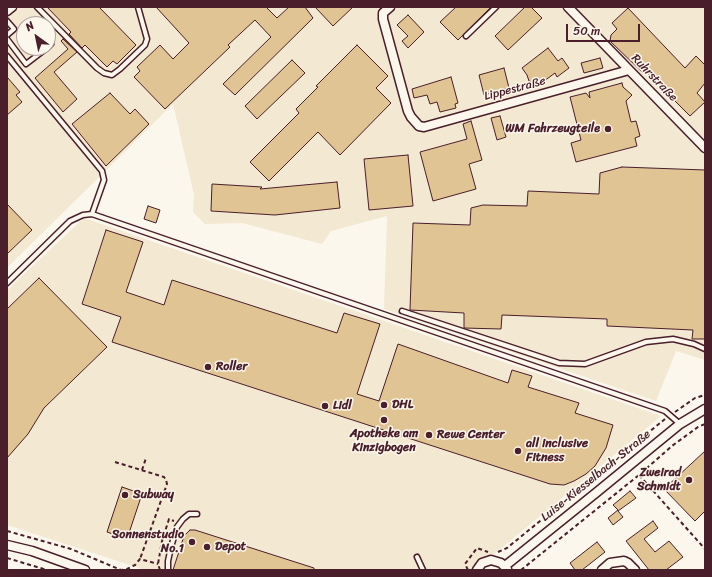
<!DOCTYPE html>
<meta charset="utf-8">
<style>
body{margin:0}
#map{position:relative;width:712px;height:577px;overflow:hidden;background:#fbf7ec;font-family:Sriracha,sans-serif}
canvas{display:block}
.frame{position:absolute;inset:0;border:8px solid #4a1f2b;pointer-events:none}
.north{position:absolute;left:16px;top:16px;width:40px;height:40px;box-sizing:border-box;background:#fbf7ec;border:1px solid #b4a19f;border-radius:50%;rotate:327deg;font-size:11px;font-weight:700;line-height:16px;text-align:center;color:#4a1f2b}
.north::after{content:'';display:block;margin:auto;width:14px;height:18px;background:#4a1f2b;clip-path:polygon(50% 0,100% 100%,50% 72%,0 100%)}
.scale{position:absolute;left:566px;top:24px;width:74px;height:18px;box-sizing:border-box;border:2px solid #4a1f2b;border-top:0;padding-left:5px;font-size:12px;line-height:14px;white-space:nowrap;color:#4a1f2b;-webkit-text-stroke:3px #fbf7ec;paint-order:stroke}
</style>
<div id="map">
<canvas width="712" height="577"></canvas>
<div class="frame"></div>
<div class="north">N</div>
<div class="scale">50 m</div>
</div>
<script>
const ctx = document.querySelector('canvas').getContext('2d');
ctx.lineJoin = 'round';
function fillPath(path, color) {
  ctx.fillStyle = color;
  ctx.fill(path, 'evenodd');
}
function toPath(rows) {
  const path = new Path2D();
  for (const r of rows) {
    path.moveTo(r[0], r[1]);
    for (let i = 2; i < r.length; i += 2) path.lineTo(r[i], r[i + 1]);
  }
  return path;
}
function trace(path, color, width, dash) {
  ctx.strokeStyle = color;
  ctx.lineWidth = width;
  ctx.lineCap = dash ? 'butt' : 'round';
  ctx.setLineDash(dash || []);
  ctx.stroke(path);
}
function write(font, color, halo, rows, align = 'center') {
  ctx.font = font + ' Sriracha,sans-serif';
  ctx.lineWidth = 3;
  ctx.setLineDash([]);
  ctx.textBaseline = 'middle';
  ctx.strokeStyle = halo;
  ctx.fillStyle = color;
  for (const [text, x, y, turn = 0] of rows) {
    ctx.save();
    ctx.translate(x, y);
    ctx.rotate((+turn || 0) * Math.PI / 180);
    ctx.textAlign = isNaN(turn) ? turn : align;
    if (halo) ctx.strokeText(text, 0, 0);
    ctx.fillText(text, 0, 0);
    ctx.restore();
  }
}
fillPath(toPath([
 [7,7,705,7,705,360,676,351,656,401,384,309,387,216,331,231,322,244,242,223,205,224,193,212,194,195,173,104,7,268],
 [24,24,48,24,48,48,24,48],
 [84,218,661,416,475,570,145,570,7,525,7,290]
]), '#f3e8d2');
const building = toPath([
 [47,7,99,7,136,45,117,64,113,61,107,67,85,45,82,48,69,34,71,32,47,7],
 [156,7,266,7,277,18,289,7,305,7,313,18,235,95,223,84,271,37,255,20,228,45,230,47,165,109,134,77,140,71,137,67,160,45,173,59,189,43,156,7],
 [315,7,353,7,333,26,315,7],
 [456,7,491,7,458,40,440,22,456,7],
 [525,7,531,7,542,18,508,50,495,36,525,7],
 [628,8,685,68,696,56,705,65,705,83,697,93,705,102,690,116,645,71,643,73,610,41,611,35,617,29,612,23,628,8],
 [408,15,424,32,408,48,402,41,408,36,397,25,408,15],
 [63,39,77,52,54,72,77,99,63,112,35,78,68,49,61,41,63,39],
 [357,45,388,76,376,88,391,103,340,155,318,132,269,181,250,162,299,113,296,109,318,87,316,86,357,45],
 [548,48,558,61,562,58,569,68,557,77,555,73,536,87,534,84,529,81,527,75,522,68,548,48],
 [600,58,603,68,584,73,581,63,600,58],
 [292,60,305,73,257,119,245,106,292,60],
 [504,68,509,88,484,95,479,75,504,68],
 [7,77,20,92,16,95,22,102,7,115,7,77],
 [451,77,458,103,455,104,456,108,440,112,437,102,430,104,427,95,414,98,412,89,451,77],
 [622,83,623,87,632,95,626,101,631,122,636,121,640,136,635,138,637,146,576,162,571,143,581,140,570,97,586,93,590,98,589,92,622,83],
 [110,93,130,114,135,109,149,124,106,166,72,124,110,93],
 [500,116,506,137,497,140,491,118,500,116],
 [471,121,482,160,469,164,476,189,433,201,420,152,467,139,463,124,471,121],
 [408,155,413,206,369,210,364,159,408,155],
 [622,167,705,170,705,339,692,339,693,330,607,326,607,319,502,315,501,329,464,328,464,313,410,310,413,223,470,225,471,208,483,205,527,206,528,191,599,194,600,173,622,167],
 [337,182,340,208,275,215,211,211,212,184,262,187,260,189,337,182],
 [7,204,32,230,7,254,7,204],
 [148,206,160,210,156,223,144,219,148,206],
 [106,230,143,242,126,292,164,305,172,280,337,333,344,313,380,324,357,394,379,401,398,344,508,383,512,370,532,376,528,387,579,403,575,413,613,425,606,448,595,466,586,474,574,481,564,485,550,484,112,342,121,317,82,304,106,230],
 [39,278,107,347,44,408,28,434,7,458,7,309,39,278],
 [705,451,705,511,695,521,664,489,705,451],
 [122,487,142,494,127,539,107,532,122,487],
 [630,491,636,498,618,511,623,517,613,525,608,518,618,510,613,505,630,491],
 [653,521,658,528,644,539,650,546,655,552,669,541,683,557,666,570,649,570,626,541,653,521],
 [190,530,195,530,314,568,314,570,173,570,184,536,190,530],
 [597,542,605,552,582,570,575,570,570,563,597,542]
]);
fillPath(building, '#e0c494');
trace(building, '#4a1f2b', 1);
const service = toPath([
 [37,7,97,68,104,73,112,75,120,69,145,45,147,39,138,7],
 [7,21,14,29,7,35],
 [466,36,496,7],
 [7,39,26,64,47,48],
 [48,47,51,44],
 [7,56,102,171,104,180,92,214],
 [7,283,70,221,83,215,92,214,665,411,680,424],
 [402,311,559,363,585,364,646,342,673,339,694,344,705,349],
 [417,557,423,570],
 [168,570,168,561,171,547,177,527,183,519,189,514,197,514]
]);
const minor = toPath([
 [390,7,383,13,383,19,408,111,411,117,419,126,424,127,629,70],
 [568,7,705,148],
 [7,11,12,7],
 [7,545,32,551,85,570],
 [505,566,597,492,680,424,705,409],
 [477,570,482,563,491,560,501,563,507,569],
 [602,570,610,563,624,561,628,563,635,570]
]);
trace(service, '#4a1f2b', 7);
trace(minor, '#4a1f2b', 11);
trace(toPath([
 [675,412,695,398,705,395],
 [115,462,164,477,166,480,167,484,140,559],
 [142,470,146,458],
 [639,475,705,549],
 [7,531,71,549,121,570,127,569,135,565,140,559,158,564],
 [498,552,507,548,665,419],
 [7,558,47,570],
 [160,570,158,564,162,541,169,519,174,521],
 [468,570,465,564,477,548,488,552],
 [521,570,639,475,672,446,698,427,705,424]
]), '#4a1f2b', 2, [4, 3]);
trace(service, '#fbf7ec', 4);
trace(minor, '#fbf7ec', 8);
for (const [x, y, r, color] of [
 [608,129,4,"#4a1f2b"],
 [208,367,4,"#4a1f2b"],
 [384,405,4,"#4a1f2b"],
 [325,406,4,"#4a1f2b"],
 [384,420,4,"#4a1f2b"],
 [429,435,4,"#4a1f2b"],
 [518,451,4,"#4a1f2b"],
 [689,480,4,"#4a1f2b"],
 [125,495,4,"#4a1f2b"],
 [192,542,4,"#4a1f2b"],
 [207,547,4,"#4a1f2b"]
]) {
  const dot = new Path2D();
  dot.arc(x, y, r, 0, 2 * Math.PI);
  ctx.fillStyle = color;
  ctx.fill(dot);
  trace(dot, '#fbf7ec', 1.5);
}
write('12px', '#4a1f2b', '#fbf7ec', [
 ["Ruhrstraße",654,78,46],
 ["Lippestraße",515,89,-15],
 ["Luise-Kiesselbach-Straße",596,476,-39]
]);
write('bold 12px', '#4a1f2b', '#fbf7ec', [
 ["WM Fahrzeugteile",600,129,"right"],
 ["Roller",216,367],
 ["DHL",392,405],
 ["Lidl",333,406],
 ["Apotheke am",384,434,"center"],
 ["Kinzigbogen",384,448,"center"],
 ["Rewe Center",437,435],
 ["all inclusive",526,444],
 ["Fitness",526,458],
 ["Zweirad",681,473,"right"],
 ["Schmidt",681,487,"right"],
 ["Subway",133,495],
 ["Sonnenstudio",184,535,"right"],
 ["No.1",184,549,"right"],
 ["Depot",215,547]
], 'left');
</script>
